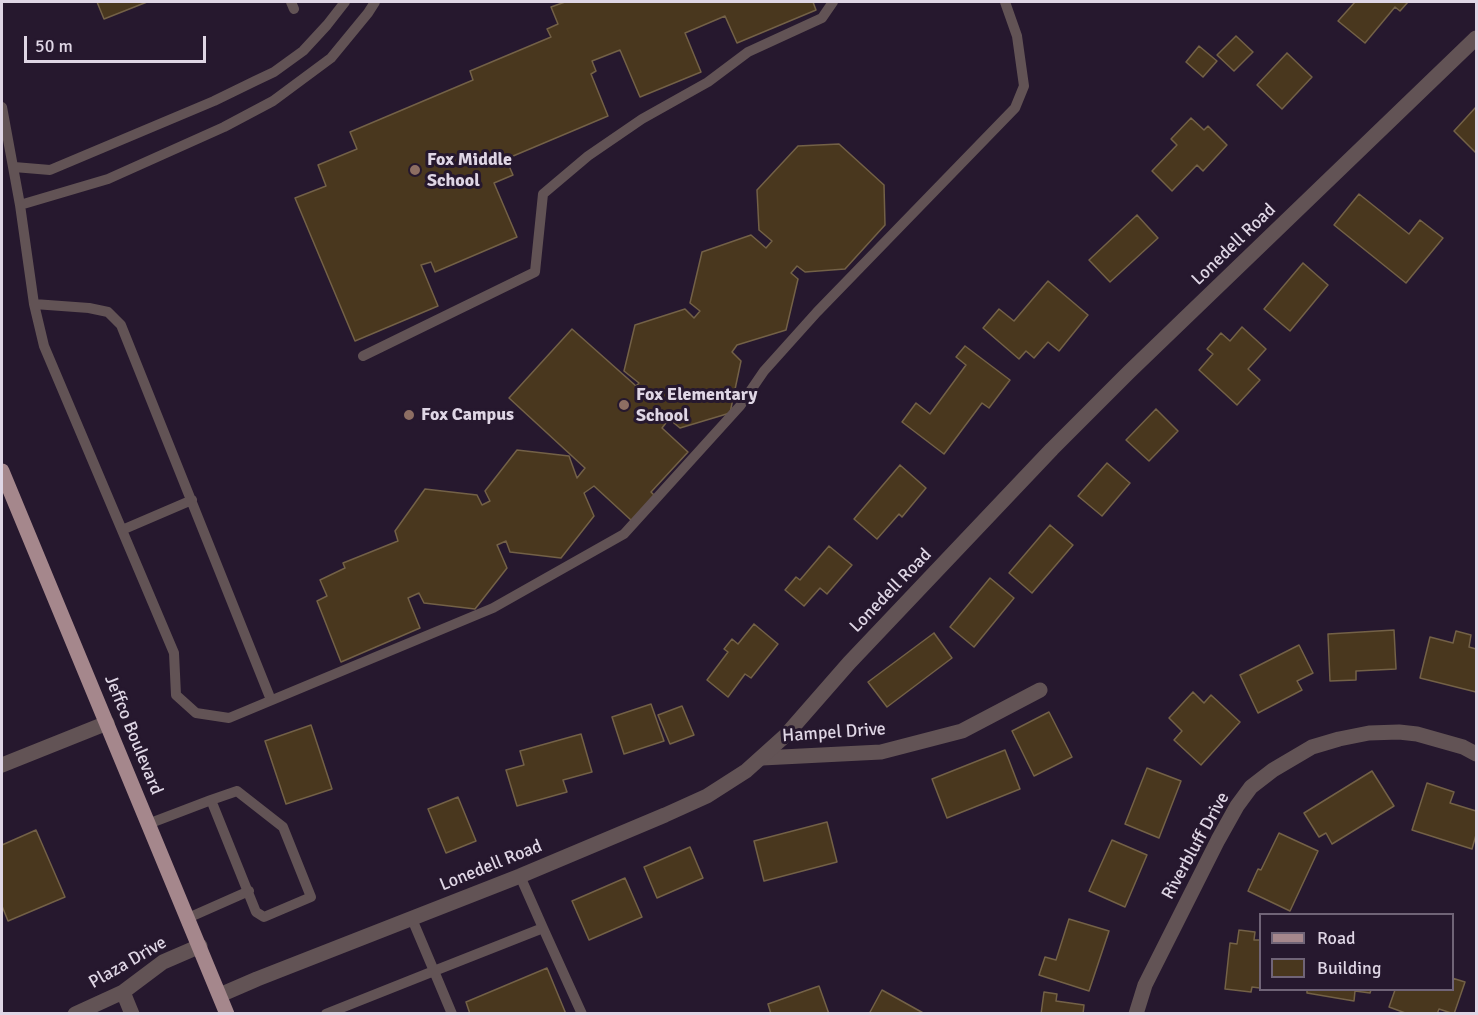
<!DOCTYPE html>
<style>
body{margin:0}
#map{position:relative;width:1478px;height:1015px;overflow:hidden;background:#26182e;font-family:Signika,sans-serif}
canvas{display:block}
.frame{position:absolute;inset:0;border:3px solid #dfd6e5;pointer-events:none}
.legend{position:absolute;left:1259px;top:913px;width:195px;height:78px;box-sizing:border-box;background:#26182e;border:2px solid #706477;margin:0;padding:8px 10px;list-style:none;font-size:18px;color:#dfd6e5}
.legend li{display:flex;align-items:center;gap:12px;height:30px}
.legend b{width:30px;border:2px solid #706477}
.scale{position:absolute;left:24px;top:36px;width:182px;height:27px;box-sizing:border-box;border:3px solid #dfd6e5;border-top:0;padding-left:8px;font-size:18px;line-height:21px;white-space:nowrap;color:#dfd6e5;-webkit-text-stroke:4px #26182e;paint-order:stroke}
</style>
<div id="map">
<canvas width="1478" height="1015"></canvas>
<div class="frame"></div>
<ul class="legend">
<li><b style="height:8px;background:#a5878c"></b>Road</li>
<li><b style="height:16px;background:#49371e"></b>Building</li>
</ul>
<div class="scale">50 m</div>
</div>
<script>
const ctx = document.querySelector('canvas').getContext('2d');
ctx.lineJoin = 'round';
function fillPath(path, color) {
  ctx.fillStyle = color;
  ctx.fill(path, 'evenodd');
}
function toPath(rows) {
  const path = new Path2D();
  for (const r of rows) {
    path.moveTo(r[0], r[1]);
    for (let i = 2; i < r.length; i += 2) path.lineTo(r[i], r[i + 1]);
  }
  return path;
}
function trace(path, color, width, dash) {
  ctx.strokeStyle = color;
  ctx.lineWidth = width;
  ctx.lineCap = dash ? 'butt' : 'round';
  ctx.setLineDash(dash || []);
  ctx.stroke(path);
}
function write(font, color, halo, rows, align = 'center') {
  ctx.font = font + ' Signika,sans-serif';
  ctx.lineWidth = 6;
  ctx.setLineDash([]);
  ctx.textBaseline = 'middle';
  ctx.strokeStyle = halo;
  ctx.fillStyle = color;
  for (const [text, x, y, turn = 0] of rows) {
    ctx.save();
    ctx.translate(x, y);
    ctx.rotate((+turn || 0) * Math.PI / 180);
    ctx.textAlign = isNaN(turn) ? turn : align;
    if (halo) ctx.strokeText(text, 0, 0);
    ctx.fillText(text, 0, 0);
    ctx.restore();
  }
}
const building = toPath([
 [97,2,147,2,104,19,97,2],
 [565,2,813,2,816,10,737,43,725,16,685,33,701,72,640,97,620,50,592,61,596,71,591,74,608,116,506,159,513,175,494,183,517,237,435,272,431,262,421,265,438,306,355,341,295,198,326,186,318,165,357,149,350,132,473,80,470,71,551,37,547,29,558,24,551,7,565,2],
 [1355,2,1408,2,1400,11,1395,7,1365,43,1338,21,1355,2],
 [1236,36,1253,52,1234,71,1217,55,1236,36],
 [1199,46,1217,61,1203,77,1186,62,1199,46],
 [1287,53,1312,77,1282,109,1257,85,1287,53],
 [1476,107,1476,153,1454,131,1476,107],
 [1191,118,1204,130,1208,126,1227,145,1203,171,1197,165,1172,191,1152,171,1177,145,1171,139,1191,118],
 [839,144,884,185,885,225,845,269,805,272,797,266,791,273,798,279,786,330,737,345,732,352,741,361,730,413,680,428,669,419,662,428,688,452,651,492,655,496,632,521,594,486,584,493,594,516,561,558,510,552,506,541,497,545,507,568,475,609,424,603,419,593,408,598,420,628,341,662,317,601,327,596,320,580,345,568,343,563,398,541,395,531,425,489,477,495,482,505,490,501,485,491,517,450,569,456,577,478,585,468,509,398,572,329,636,386,639,383,624,371,635,325,685,309,694,318,700,311,690,303,702,252,751,235,766,248,772,241,759,230,757,190,798,146,839,144],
 [1359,194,1409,234,1420,220,1443,238,1406,283,1334,225,1359,194],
 [1137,215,1158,238,1110,282,1089,260,1137,215],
 [1303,263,1328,285,1290,331,1264,309,1303,263],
 [1048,281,1088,315,1059,351,1048,342,1034,358,1026,351,1019,359,983,328,999,309,1014,321,1048,281],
 [1242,327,1266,349,1248,369,1260,380,1237,405,1199,370,1213,354,1207,349,1221,333,1230,341,1242,327],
 [965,346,1010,380,989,408,982,403,944,454,902,422,916,403,930,414,966,365,956,357,965,346],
 [1156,409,1178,431,1149,461,1126,440,1156,409],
 [1107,463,1130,483,1102,516,1078,496,1107,463],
 [900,465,926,488,902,517,899,514,877,539,854,519,900,465],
 [1050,525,1073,545,1032,593,1009,573,1050,525],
 [829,546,852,565,827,594,820,588,804,606,785,590,796,577,800,580,829,546],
 [990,578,1014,598,974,647,950,627,990,578],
 [754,624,778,644,751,678,745,674,728,697,707,680,728,652,724,649,732,639,738,644,754,624],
 [1394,630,1396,669,1356,671,1356,680,1330,681,1328,634,1394,630],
 [1456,631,1471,635,1469,647,1476,649,1476,692,1420,678,1430,637,1453,643,1456,631],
 [934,633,952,658,887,707,868,682,934,633],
 [1299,645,1313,673,1297,681,1302,690,1258,713,1240,675,1299,645],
 [1193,692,1204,703,1211,695,1240,722,1201,765,1174,740,1182,731,1169,718,1193,692],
 [651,704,664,741,624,754,612,717,651,704],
 [682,706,694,735,670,744,658,715,682,706],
 [1049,712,1072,757,1034,776,1012,731,1049,712],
 [311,725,332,789,286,804,265,741,311,725],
 [581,734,592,772,563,780,567,792,517,806,506,770,524,765,520,751,581,734],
 [1005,750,1020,789,947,818,932,779,1005,750],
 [1147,768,1181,781,1159,838,1125,824,1147,768],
 [1372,771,1394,806,1332,844,1326,833,1319,837,1304,813,1372,771],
 [1427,783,1454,792,1450,803,1476,811,1476,835,1472,849,1412,830,1427,783],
 [458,797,476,841,446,853,428,809,458,797],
 [827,822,837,862,764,881,754,841,827,822],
 [36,830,65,897,8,921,2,906,2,845,36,830],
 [1279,833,1318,851,1290,911,1248,891,1258,869,1261,870,1279,833],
 [1112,840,1147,855,1125,907,1089,891,1112,840],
 [690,847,703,878,657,898,644,867,690,847],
 [625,878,642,917,589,940,572,901,625,878],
 [1069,919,1109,931,1089,991,1039,975,1045,957,1056,960,1069,919],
 [1239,930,1255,932,1254,940,1260,940,1260,988,1252,987,1251,992,1225,989,1230,943,1237,944,1239,930],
 [547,968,566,1014,470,1014,466,1002,547,968],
 [1452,978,1465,982,1454,1014,1439,1009,1437,1014,1408,1014,1389,1007,1395,990,1452,990,1452,978],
 [819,986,829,1014,771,1014,768,1004,819,986],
 [882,990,925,1014,869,1014,882,990],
 [1307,990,1371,990,1370,993,1355,991,1354,1001,1307,993,1307,990],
 [1044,992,1057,994,1056,1001,1084,1005,1083,1014,1041,1014,1044,992]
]);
fillPath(building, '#49371e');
trace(building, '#736147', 1.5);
trace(toPath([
 [291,2,294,9],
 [2,107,20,205,34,304,44,346,174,653,176,695,196,713,229,718,493,608,624,534,740,406,764,371,817,312,1015,108,1024,86,1017,36,1005,2],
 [14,167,50,170,214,101,255,81,274,72,303,51,327,25,345,2],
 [20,205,108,179,224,127,273,101,331,58,368,13,375,2],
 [34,304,89,308,108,312,121,325,271,700],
 [363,356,535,272,543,194,588,156,642,119,708,82,748,52,822,18,833,2],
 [122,530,192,500],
 [237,791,283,827,311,897,264,917,256,912,211,800,237,791],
 [148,824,211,800],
 [188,918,249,891],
 [543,928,582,1014],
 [326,1014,434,971,412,919],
 [452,1014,434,971,543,928,520,876]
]), '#625355', 10);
trace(toPath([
 [762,758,881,752,962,731,1040,690],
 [2,765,107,723],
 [123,992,132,1014],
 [75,1014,123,992,163,962,200,946],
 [1136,1014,1145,985,1218,840,1237,806,1251,787,1273,770,1312,747,1339,739,1369,733,1399,732,1417,734,1463,747,1476,754]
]), '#625355', 15);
trace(toPath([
 [220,995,257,979,520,876,665,815,707,796,746,771,786,735,849,663,1052,449,1129,372,1476,38]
]), '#625355', 15);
trace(toPath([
 [2,471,227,1014]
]), '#a5878c', 15);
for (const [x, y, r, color] of [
 [415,170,6,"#8d6e63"],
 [624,405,6,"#8d6e63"],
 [409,415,6,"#8d6e63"]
]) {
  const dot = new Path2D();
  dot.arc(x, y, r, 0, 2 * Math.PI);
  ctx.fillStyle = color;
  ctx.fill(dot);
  trace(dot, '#26182e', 2);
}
write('bold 18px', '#dfd6e5', '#26182e', [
 ["Fox Middle",427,160],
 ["School",427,181],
 ["Fox Elementary",636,395],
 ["School",636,416],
 ["Fox Campus",421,415]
], 'left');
write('18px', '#dfd6e5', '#26182e', [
 ["Lonedell Road",1234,245,-44],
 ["Lonedell Road",891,591,-46],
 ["Hampel Drive",834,733,-4],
 ["Jeffco Boulevard",133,735,68],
 ["Riverbluff Drive",1196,846,-61],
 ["Lonedell Road",491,866,-22],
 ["Plaza Drive",128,963,-30]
]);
</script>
